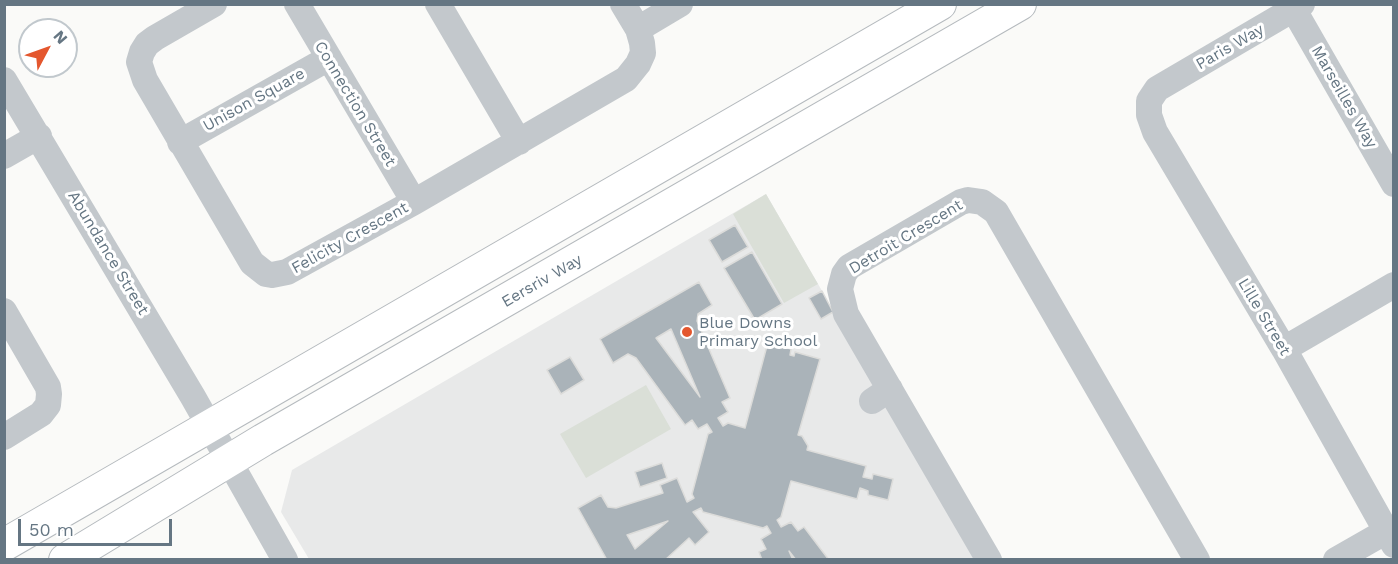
<!DOCTYPE html>
<style>
body{margin:0}
#map{position:relative;width:1398px;height:564px;overflow:hidden;background:#fafaf8;font-family:"Work Sans",sans-serif}
canvas{display:block}
.frame{position:absolute;inset:0;border:6px solid #657683;pointer-events:none}
.north{position:absolute;left:18px;top:18px;width:60px;height:60px;box-sizing:border-box;background:#fff;border:2px solid #c1c8cd;border-radius:50%;rotate:49deg;font-size:16px;font-weight:700;line-height:24px;text-align:center;color:#657683}
.north::after{content:'';display:block;margin:auto;width:21px;height:27px;background:#e4572e;clip-path:polygon(50% 0,100% 100%,50% 72%,0 100%)}
.scale{position:absolute;left:18px;top:519px;width:154px;height:27px;box-sizing:border-box;border:3px solid #657683;border-top:0;padding-left:8px;font-size:18px;line-height:21px;white-space:nowrap;color:#657683;-webkit-text-stroke:4px #fff;paint-order:stroke}
</style>
<div id="map">
<canvas width="1398" height="564"></canvas>
<div class="frame"></div>
<div class="north">N</div>
<div class="scale">50 m</div>
</div>
<script>
const ctx = document.querySelector('canvas').getContext('2d');
ctx.lineJoin = 'round';
function fillPath(path, color) {
  ctx.fillStyle = color;
  ctx.fill(path, 'evenodd');
}
function toPath(rows) {
  const path = new Path2D();
  for (const r of rows) {
    path.moveTo(r[0], r[1]);
    for (let i = 2; i < r.length; i += 2) path.lineTo(r[i], r[i + 1]);
  }
  return path;
}
function trace(path, color, width, dash) {
  ctx.strokeStyle = color;
  ctx.lineWidth = width;
  ctx.lineCap = dash ? 'butt' : 'round';
  ctx.setLineDash(dash || []);
  ctx.stroke(path);
}
function write(font, color, halo, rows, align = 'center') {
  ctx.font = font + ' "Work Sans",sans-serif';
  ctx.lineWidth = 6;
  ctx.setLineDash([]);
  ctx.textBaseline = 'middle';
  ctx.strokeStyle = halo;
  ctx.fillStyle = color;
  for (const [text, x, y, turn = 0] of rows) {
    ctx.save();
    ctx.translate(x, y);
    ctx.rotate((+turn || 0) * Math.PI / 180);
    ctx.textAlign = isNaN(turn) ? turn : align;
    if (halo) ctx.strokeText(text, 0, 0);
    ctx.fillText(text, 0, 0);
    ctx.restore();
  }
}
fillPath(toPath([
 [766,194,977,559,309,559,281,512,292,470]
]), '#e8e9e9');
fillPath(toPath([
 [766,194,818,284,784,303,733,214],
 [646,385,671,429,586,478,560,434]
]), '#dadfd7');
const building = toPath([
 [735,225,748,247,722,262,709,240,735,225],
 [752,252,782,304,755,320,724,268,752,252],
 [699,282,712,305,698,314,697,321,730,398,722,402,728,412,718,418,723,426,728,423,745,428,768,342,791,349,790,355,794,356,795,352,820,359,798,435,802,436,808,446,807,450,866,466,863,477,872,479,873,474,893,479,888,500,868,495,868,491,860,488,857,499,791,481,781,517,777,520,781,527,791,522,798,531,804,527,829,560,796,560,789,551,793,560,762,560,759,552,766,549,761,539,771,533,767,526,763,528,703,512,701,508,693,512,709,532,695,545,689,538,665,560,607,560,578,508,601,495,608,507,616,508,663,493,660,485,677,478,687,502,694,498,692,494,708,434,712,432,707,424,698,429,692,420,685,425,636,358,628,354,613,363,600,339,699,282],
 [671,329,700,397,656,338,671,329],
 [668,521,635,549,627,535,668,521],
 [822,291,833,312,821,319,809,298,822,291],
 [570,357,584,380,561,394,547,370,570,357],
 [662,463,667,478,640,487,635,472,662,463]
]);
fillPath(building, '#aab3b9');
trace(building, '#dcdcda', 1.5);
const major = toPath([
 [4,545,940,4],
 [65,560,263,440,1020,4]
]);
trace(major, '#b5babe', 34);
trace(toPath([
 [214,4,155,38,147,44,142,52,139,62,145,80,252,263,266,274,272,275,287,272,414,202,626,79,638,64,643,53,642,43,638,29,623,4],
 [297,4,414,202],
 [438,4,519,142],
 [1302,4,1157,89,1149,101,1149,115,1155,132,1284,349,1394,545],
 [1294,10,1394,184],
 [638,29,680,4],
 [4,80,193,397,285,560],
 [180,142,329,58],
 [4,156,39,136],
 [4,311,48,387,49,394,48,405,41,414,4,437],
 [1284,349,1394,285],
 [872,401,890,389],
 [989,560,846,314,840,289,844,274,849,267,961,202,968,200,982,202,996,212,1197,560],
 [1336,560,1385,532]
]), '#c3c8cc', 26);
trace(major, '#fff', 32);
for (const [x, y, r, color] of [
 [687,332,6,"#e4572e"]
]) {
  const dot = new Path2D();
  dot.arc(x, y, r, 0, 2 * Math.PI);
  ctx.fillStyle = color;
  ctx.fill(dot);
  trace(dot, '#fff', 2);
}
write('16px', '#657683', '#fff', [
 ["Paris Way",1230,47,-30],
 ["Marseilles Way",1344,97,60],
 ["Unison Square",254,100,-29],
 ["Connection Street",355,104,59],
 ["Detroit Crescent",906,237,-31],
 ["Felicity Crescent",350,238,-29],
 ["Abundance Street",108,253,59],
 ["Eersriv Way",542,281,-30],
 ["Lille Street",1264,317,59]
]);
write('16px', '#657683', '#fff', [
 ["Blue Downs",699,323],
 ["Primary School",699,341]
], 'left');
</script>
